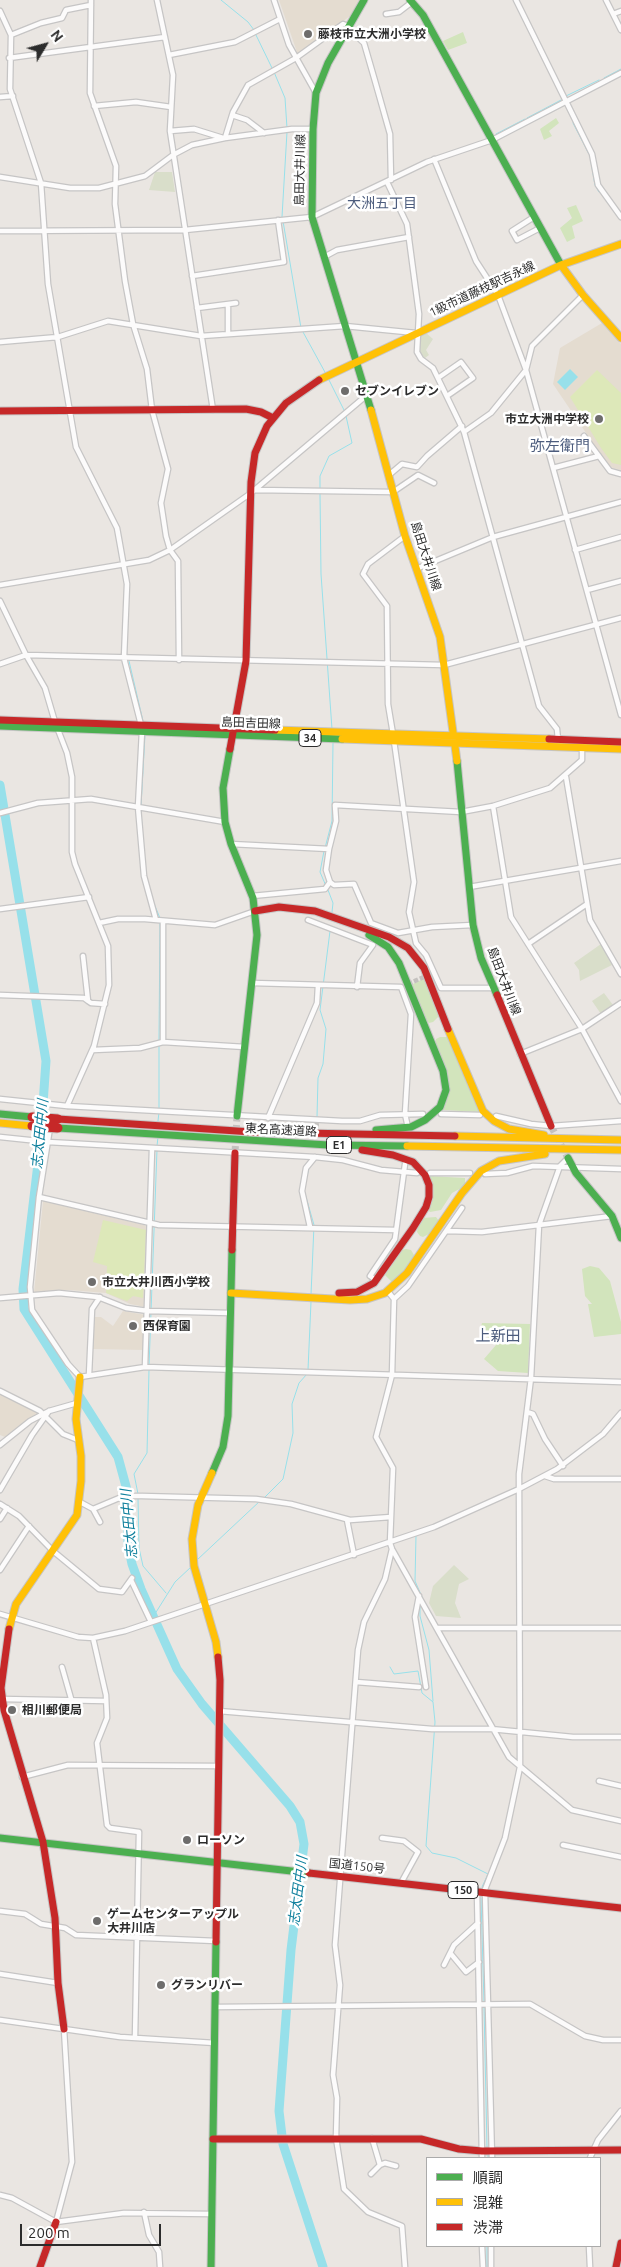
<!DOCTYPE html>
<meta charset="utf-8">
<style>
body{margin:0}
#map{position:relative;width:621px;height:2267px;overflow:hidden;background:#eae6e2;font-family:Ubuntu,"Noto Sans JP",sans-serif}
canvas{display:block}
.legend{position:absolute;left:426px;top:2157px;width:175px;height:90px;box-sizing:border-box;background:#fff;border:1px solid #ababab;margin:0;padding:6px 9px;list-style:none;font-size:15px;color:#2c2c2c}
.legend li{display:flex;align-items:center;gap:10px;height:25px}
.legend b{width:25px;border:1px solid #ababab}
.north{position:absolute;left:20px;top:20px;width:50px;height:50px;-webkit-text-stroke:4px #fff;paint-order:stroke;rotate:53deg;font-size:14px;font-weight:700;line-height:20px;text-align:center;color:#2c2c2c}
.north::after{content:'';display:block;margin:auto;width:18px;height:22px;background:#2c2c2c;clip-path:polygon(50% 0,100% 100%,50% 72%,0 100%)}
.scale{position:absolute;left:20px;top:2224px;width:141px;height:22px;box-sizing:border-box;border:2px solid #2c2c2c;border-top:0;padding-left:6px;font-size:15px;line-height:18px;white-space:nowrap;color:#2c2c2c;-webkit-text-stroke:4px #fff;paint-order:stroke}
</style>
<div id="map">
<canvas width="621" height="2267"></canvas>
<ul class="legend">
<li><b style="height:6px;background:#4caf50"></b>順調</li>
<li><b style="height:6px;background:#ffc107"></b>混雑</li>
<li><b style="height:6px;background:#c62828"></b>渋滞</li>
</ul>
<div class="north">N</div>
<div class="scale">200 m</div>
</div>
<script>
const ctx = document.querySelector('canvas').getContext('2d');
ctx.lineJoin = 'round';
function fillPath(path, color) {
  ctx.fillStyle = color;
  ctx.fill(path, 'evenodd');
}
function toPath(rows) {
  const path = new Path2D();
  for (const r of rows) {
    path.moveTo(r[0], r[1]);
    for (let i = 2; i < r.length; i += 2) path.lineTo(r[i], r[i + 1]);
  }
  return path;
}
function trace(path, color, width, dash) {
  ctx.strokeStyle = color;
  ctx.lineWidth = width;
  ctx.lineCap = dash ? 'butt' : 'round';
  ctx.setLineDash(dash || []);
  ctx.stroke(path);
}
function write(font, color, halo, rows, align = 'center') {
  ctx.font = font + ' Ubuntu,"Noto Sans JP",sans-serif';
  ctx.lineWidth = 5;
  ctx.setLineDash([]);
  ctx.textBaseline = 'middle';
  ctx.strokeStyle = halo;
  ctx.fillStyle = color;
  for (const [text, x, y, turn = 0] of rows) {
    ctx.save();
    ctx.translate(x, y);
    ctx.rotate((+turn || 0) * Math.PI / 180);
    ctx.textAlign = isNaN(turn) ? turn : align;
    if (halo) ctx.strokeText(text, 0, 0);
    ctx.fillText(text, 0, 0);
    ctx.restore();
  }
}
fillPath(toPath([
 [279,0,360,0,354,13,298,55],
 [602,323,621,344,621,470,609,467,553,384,560,348],
 [43,1201,144,1225,148,1228,145,1307,130,1304,106,1293,69,1290,34,1293],
 [123,1311,146,1315,144,1350,92,1349,94,1317,101,1317,113,1326],
 [0,1393,39,1413,5,1437,0,1435]
]), '#e4dcd0');
fillPath(toPath([
 [463,32,467,43,448,50,443,41],
 [556,118,559,123,549,131,552,136,544,140,540,129],
 [576,205,583,221,572,226,575,238,567,242,560,228,572,218,567,208],
 [425,978,440,1015,433,1022,429,1023,425,1020,411,985],
 [440,1037,447,1037,479,1112,443,1110,449,1093,435,1045,436,1039],
 [429,1176,465,1178,465,1186,452,1193,441,1210,430,1212,428,1210],
 [436,1217,439,1221,431,1233,423,1237,420,1236,417,1232,418,1226,423,1218],
 [406,1249,411,1250,414,1255,413,1259,394,1284,385,1275,402,1250],
 [590,1266,599,1268,610,1281,621,1322,621,1334,594,1337,588,1304,592,1304,585,1296,582,1269],
 [482,1323,530,1324,528,1373,498,1371,484,1359,496,1345,480,1330]
]), '#d2e4bc');
fillPath(toPath([
 [155,172,172,172,175,192,149,190],
 [426,333,433,339,426,350,429,355,425,358,420,353,420,336],
 [601,944,612,965,580,981,579,970,574,963],
 [604,993,613,1005,601,1014,592,1001],
 [454,1565,469,1579,459,1584,455,1603,461,1618,436,1616,429,1603,433,1586]
]), '#d9deca');
fillPath(toPath([
 [597,370,621,393,621,465,612,463,601,448,570,397],
 [103,1220,146,1230,143,1298,133,1296,127,1301,106,1293,107,1266,93,1262]
]), '#dde8b9');
fillPath(toPath([
 [570,369,578,377,565,390,557,382]
]), '#97e0ea');
trace(toPath([
 [221,0,248,22,254,30],
 [255,33,272,68],
 [542,47,544,53],
 [274,72,285,98,287,128],
 [604,78,621,69],
 [566,96,599,80],
 [527,118,561,100],
 [573,123,589,154],
 [496,134,525,119],
 [591,162,595,185,599,192],
 [282,217,287,132],
 [283,221,301,328],
 [303,332,326,374],
 [328,378,345,412],
 [320,489,320,476,329,456,352,443,346,416],
 [320,493,321,574,332,729],
 [129,661,143,721],
 [141,806,145,735],
 [141,810,142,828],
 [325,848,332,821,333,743],
 [324,851,320,872,326,886],
 [146,875,150,890],
 [328,890,333,903,332,912],
 [152,899,160,918],
 [159,1041,160,922],
 [159,1108,159,1045],
 [317,1117,318,1078,323,1064,326,1029,320,1010,330,931],
 [158,1121,159,1112],
 [317,1129,317,1121],
 [157,1146,158,1137],
 [305,1184,309,1168],
 [304,1190,314,1225,311,1295],
 [149,1366,157,1150],
 [308,1370,311,1302],
 [138,1494,134,1474,147,1453,149,1370],
 [138,1498,139,1548,143,1566,166,1593],
 [263,1499,283,1479,293,1433,292,1404,299,1383,307,1374],
 [416,1536,415,1581,422,1597],
 [197,1560,260,1501],
 [420,1604,420,1616,429,1650,433,1701],
 [153,1617,175,1582,191,1567],
 [390,1667,394,1674,418,1671,422,1693,433,1702,435,1722,426,1846,432,1853,456,1858,488,1874,482,1887],
 [481,1898,484,2002],
 [484,2006,487,2147],
 [488,2158,488,2153],
 [487,2267,487,2246]
]), '#97e0ea', 1);
trace(toPath([
 [0,785,46,1061,40,1147,23,1289,24,1309,118,1457,127,1490,128,1544,132,1564,141,1589,177,1669,202,1704,290,1806,300,1822,304,1844,291,1950,279,2111,283,2144,323,2267]
]), '#97e0ea', 9);
trace(toPath([
 [408,984,426,976],
 [316,1134,317,1120]
]), '#c4c1be', 4.5, [4.5, 2]);
trace(toPath([
 [551,1126,568,1158],
 [235,1153,237,1116]
]), '#c4c1be', 7, [7, 3.5]);
const street = toPath([
 [91,0,90,93,116,166,115,204,125,281,133,324,147,369,152,410,168,469,161,503,166,536,170,550,178,561,179,660],
 [157,0,173,75,170,131,213,410],
 [274,0,289,45,316,93],
 [516,0,592,154,598,185,621,217],
 [606,0,621,30],
 [0,11,11,35,10,89,41,183,48,284,76,447,117,528,119,539,127,584,124,658,141,725],
 [386,14,399,12,412,2],
 [613,14,621,11],
 [348,28,364,43,375,81,390,134,391,180],
 [11,35,41,23,62,18,66,10,91,5],
 [169,55,235,42,280,19],
 [9,58,165,37],
 [0,97,13,96],
 [94,106,136,102,171,107],
 [232,115,247,120,264,133],
 [170,131,194,129,223,138],
 [225,138,233,112,248,85,296,58,343,24,350,27],
 [434,159,476,261,498,295,526,370,621,715],
 [0,177,70,188,99,188,145,176,173,155,192,145,225,138,292,129,313,129],
 [387,182,407,224,419,314,417,352,421,359,433,368,464,432],
 [534,217,512,231,517,240,540,228],
 [0,231,185,230,312,217,427,162,492,140,621,73],
 [324,257,337,250,409,237],
 [192,276,284,262,278,220],
 [197,308,236,303],
 [228,334,228,304],
 [0,342,58,337,108,321,201,336,345,326,416,333],
 [438,378,461,362,473,378,447,396],
 [584,436,610,471,621,474],
 [553,468,599,456],
 [389,475,402,464,417,467,427,456,462,426],
 [255,490,393,492,418,475,434,483],
 [575,550,621,537],
 [416,569,493,537,621,502],
 [0,585,149,560,170,550,251,493,367,395],
 [587,590,621,581],
 [0,601,26,655,45,688,55,722,67,753,72,777,72,852,75,864,108,946,109,985,94,1046,67,1106],
 [0,664,26,655,444,665,621,618],
 [142,731,138,807,144,876,156,920],
 [393,734,388,704,387,606,363,574,368,564,405,536],
 [558,740,557,729,539,706,464,432,491,413,526,370,532,346,583,295],
 [394,741,414,882,409,912,416,943,426,955,441,988,493,988],
 [566,777,590,920,621,974],
 [493,806,511,917,582,1029,621,1101],
 [0,813,38,803,91,799,225,822],
 [231,844,329,849,336,821,335,805,461,812,493,806,550,788,582,760,582,748],
 [329,849,326,870,330,882,334,885,354,884,371,923,398,933,432,927,473,925],
 [469,887,621,861],
 [252,896,325,889,330,882],
 [0,909,89,897],
 [308,920,373,945,360,963,357,987],
 [99,923,118,919,145,919,215,925,255,911],
 [528,944,587,904],
 [83,956,88,1001,91,1003,105,1004],
 [252,983,401,987,411,1014,405,1114,407,1123],
 [0,995,84,998,88,1001],
 [163,1042,163,922],
 [93,1050,140,1048,163,1042,245,1047],
 [520,1054,582,1029,621,1003],
 [0,1099,67,1106,342,1121,360,1121,380,1115,423,1114],
 [441,1114,480,1115],
 [496,1116,531,1124,551,1126,621,1121],
 [268,1118,317,1003,318,985],
 [0,1137,48,1142,315,1157,343,1160,381,1170,417,1173],
 [430,1173,470,1173],
 [485,1174,507,1173,533,1166,621,1169],
 [39,1197,50,1128],
 [310,1227,302,1191,306,1168,315,1157],
 [396,1230,159,1225,39,1197,30,1287,32,1310,68,1364,80,1377,145,1367,621,1382],
 [447,1231,482,1232,612,1216],
 [373,1278,370,1276,395,1239,405,1164],
 [390,1294,394,1299,392,1375,376,1437,393,1468,390,1543,392,1549,509,1757,572,1810,621,1821],
 [0,1298,59,1293,98,1297,126,1308,148,1311,230,1313],
 [394,1299,408,1286,462,1208],
 [145,1367,152,1149],
 [89,1375,92,1309,100,1297],
 [0,1391,40,1411,63,1434,78,1440],
 [527,1412,533,1414,545,1439,563,1466],
 [0,1445,30,1421,49,1411,77,1403],
 [545,1476,554,1479,621,1479],
 [0,1490,32,1435,49,1411],
 [80,1502,93,1509,100,1522],
 [0,1504,19,1516,53,1551,99,1589,122,1592,132,1578],
 [93,1509,124,1496,142,1496,256,1499,291,1504,350,1520,391,1517],
 [0,1519,7,1508],
 [347,1520,354,1555],
 [392,1549,385,1579,364,1622,358,1650,335,1945,340,1985,333,2075,337,2098,336,2138,344,2189,368,2212,402,2226,405,2267],
 [0,1570,29,1526],
 [131,1580,151,1622],
 [419,1596,415,1617,426,1687],
 [0,1614,78,1637,93,1638,125,1631,434,1527,519,1489,557,1469,603,1434,621,1413],
 [437,1628,621,1628],
 [93,1638,106,1695,107,1718,97,1743,107,1825,110,1828,139,1832,135,2038],
 [62,1667,72,1702],
 [356,1682,419,1687],
 [2,1699,106,1701],
 [219,1711,432,1729,491,1729,573,1737,621,1737],
 [22,1777,68,1765,219,1766],
 [599,1781,621,1786],
 [382,1838,404,1841,418,1852,401,1883],
 [563,1845,621,1857],
 [477,1892,482,2158],
 [484,1892,505,1838,520,1767,519,1474,531,1378,539,1225,560,1166,568,1158],
 [485,1892,492,2158],
 [0,1911,25,1914,41,1924,65,1928,76,1935,216,1941],
 [451,1954,466,1972,479,1962],
 [444,1965,454,1945,478,1923],
 [0,1974,58,1983],
 [215,2007,530,2004,585,2036,603,2040,621,2040],
 [0,2020,120,2037,215,2043],
 [372,2138,380,2165,385,2163,396,2166],
 [590,2158,598,2140,621,2111],
 [371,2174,380,2165],
 [0,2195,12,2198,56,2222,124,2213,212,2214],
 [144,2212,149,2235,159,2252,160,2267],
 [56,2222,72,2162,64,2029],
 [482,2246,483,2267],
 [589,2246,590,2267],
 [491,2267,491,2246]
]);
const fast = toPath([
 [364,0,328,63,316,93,313,129,312,217,371,410],
 [410,0,423,15,561,265],
 [0,726,342,739],
 [230,749,223,788,225,822,231,844,253,898,257,935,237,1116],
 [457,761,473,925,481,958,497,995],
 [369,935,388,947,399,963,443,1071,446,1090,440,1107,425,1120,411,1127,376,1130],
 [0,1114,32,1117],
 [58,1128,328,1145,407,1146],
 [568,1158,576,1173,612,1216,621,1238],
 [212,1473,223,1447,228,1416,232,1250],
 [0,1838,309,1873],
 [211,2267,216,1942]
]);
const slow = toPath([
 [561,265,583,295,621,338],
 [319,380,561,265,621,244],
 [371,410,405,536,440,637,457,761],
 [275,730,549,739],
 [342,739,621,749],
 [448,1029,483,1111,494,1121,509,1129,544,1135],
 [0,1123,32,1126],
 [455,1136,621,1140],
 [407,1146,621,1150],
 [231,1293,350,1300,367,1299,385,1293,407,1273,462,1193,481,1171,499,1161,545,1154],
 [212,1473,198,1505,192,1539,194,1566,216,1642,218,1657],
 [9,1629,16,1604,77,1515,81,1481,81,1456,76,1419,80,1377]
]);
const jam = toPath([
 [0,411,246,409,261,412,273,418],
 [0,720,275,730],
 [549,739,621,742],
 [230,749,246,661,251,482,255,453,267,426,286,403,319,380],
 [255,911,279,907,315,911,389,937,408,948,424,968,448,1029],
 [497,995,551,1126],
 [58,1119,252,1132,455,1136],
 [232,1250,235,1153],
 [339,1293,357,1292,374,1283,413,1228,426,1207,429,1197,429,1185,425,1175,413,1162,393,1155,362,1150],
 [9,1629,1,1688,4,1710,43,1842,55,1918,58,1983,64,2029],
 [309,1873,621,1908],
 [216,1942,220,1680,218,1657],
 [213,2139,421,2139,459,2149,482,2151,621,2150],
 [40,2267,56,2222],
 [616,2267,621,2243]
]);
trace(street, '#c6c5c5', 7);
trace(fast, '#c6c5c5', 9);
trace(slow, '#c6c5c5', 9);
trace(jam, '#c6c5c5', 9);
trace(street, '#fcfbfb', 4.5);
trace(fast, '#4caf50', 7);
trace(slow, '#ffc107', 7);
trace(jam, '#c62828', 7);
const jamBridge = toPath([
 [32,1117,58,1119],
 [32,1126,58,1128]
]);
trace(jamBridge, '#c6c4c2', 11, []);
trace(jamBridge, '#c62828', 9);
for (const [x, y, r, color] of [
 [308,34,5,"#6e6d6c"],
 [345,391,5,"#6e6d6c"],
 [599,419,5,"#6e6d6c"],
 [92,1282,5,"#6e6d6c"],
 [133,1326,5,"#6e6d6c"],
 [12,1710,5,"#6e6d6c"],
 [187,1840,5,"#6e6d6c"],
 [97,1921,5,"#6e6d6c"],
 [161,1985,5,"#6e6d6c"]
]) {
  const dot = new Path2D();
  dot.arc(x, y, r, 0, 2 * Math.PI);
  ctx.fillStyle = color;
  ctx.fill(dot);
  trace(dot, '#fff', 2);
}
for (const [x, y, w] of [
 [310,738,22],
 [339,1145,25],
 [463,1890,30]
]) {
  const box = new Path2D();
  box.roundRect(x - w / 2, y - 8.5, w, 17, 4);
  ctx.fillStyle = '#fff';
  ctx.fill(box);
  trace(box, '#2c2c2c', 1);
}
write('bold 11px', '#2c2c2c', null, [
 ["34",310,738],
 ["E1",339,1145],
 ["150",463,1890]
]);
write('bold 12px', '#2c2c2c', '#fff', [
 ["藤枝市立大洲小学校",318,34],
 ["セブンイレブン",355,391],
 ["市立大洲中学校",589,419,"right"],
 ["市立大井川西小学校",102,1282],
 ["西保育園",143,1326],
 ["相川郵便局",22,1710],
 ["ローソン",197,1840],
 ["ゲームセンターアップル",107,1914],
 ["大井川店",107,1928],
 ["グランリバー",171,1985]
], 'left');
write('12px', '#2c2c2c', '#fff', [
 ["島田大井川線",300,170,-89],
 ["1級市道藤枝駅吉永線",482,289,-25],
 ["島田大井川線",426,556,72],
 ["島田吉田線",251,723,2],
 ["島田大井川線",504,981,69],
 ["東名高速道路",281,1130,3],
 ["国道150号",357,1866,6]
]);
write('14px', '#4c5c7d', '#fff', [
 ["大洲五丁目",382,203]
]);
write('italic 14px', '#0f809d', '#fff', [
 ["志太田中川",40,1134,-85],
 ["志太田中川",129,1524,-95],
 ["志太田中川",298,1891,-83]
]);
write('15px', '#4c5c7d', '#fff', [
 ["弥左衛門",560,446],
 ["上新田",498,1336]
]);
</script>
